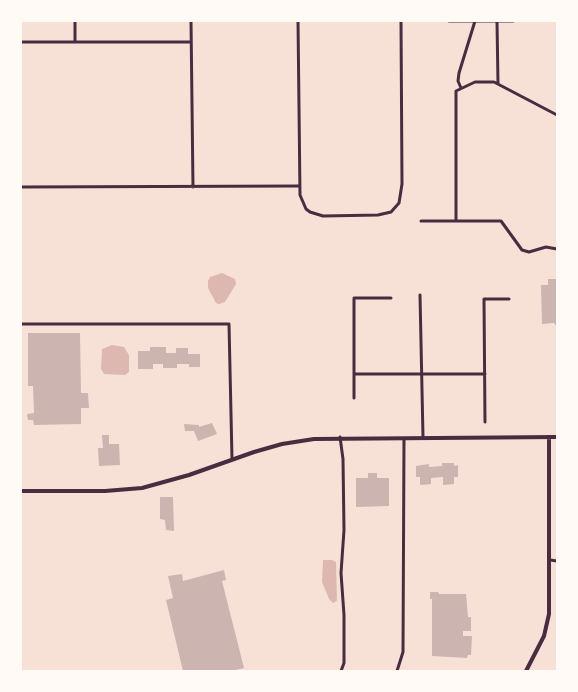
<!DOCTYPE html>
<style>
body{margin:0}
#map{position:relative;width:578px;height:692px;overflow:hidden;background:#f7e1d7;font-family:Overpass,sans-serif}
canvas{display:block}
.frame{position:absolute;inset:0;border:22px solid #fffaf5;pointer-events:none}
</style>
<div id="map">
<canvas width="578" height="692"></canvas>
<div class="frame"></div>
</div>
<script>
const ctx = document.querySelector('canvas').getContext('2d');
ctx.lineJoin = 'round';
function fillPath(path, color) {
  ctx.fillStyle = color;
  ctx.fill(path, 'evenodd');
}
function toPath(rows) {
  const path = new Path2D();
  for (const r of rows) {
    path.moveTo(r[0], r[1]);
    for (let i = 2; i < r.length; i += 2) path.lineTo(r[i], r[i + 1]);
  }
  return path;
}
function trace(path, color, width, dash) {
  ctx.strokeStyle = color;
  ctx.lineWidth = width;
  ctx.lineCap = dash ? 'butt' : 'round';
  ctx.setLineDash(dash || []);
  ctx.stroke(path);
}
fillPath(toPath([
 [222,273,235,279,236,284,225,302,219,304,216,303,208,288,208,281,210,277],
 [112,345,124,347,129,355,129,372,125,375,104,374,101,369,102,349],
 [323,560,332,560,336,562,337,601,333,603,329,599,322,582]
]), '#dcb8b0');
fillPath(toPath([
 [548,279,557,279,557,327,554,323,542,324,541,285,548,285],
 [28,333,80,333,81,393,88,393,89,408,81,408,81,424,34,425,33,420,28,420,27,414,34,413,33,386,28,386],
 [150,347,166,347,166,353,176,353,176,348,188,348,188,354,200,354,200,367,189,367,189,364,177,364,177,368,163,368,163,364,153,364,153,369,138,369,138,351,150,351],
 [212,423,217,434,198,441,194,431,185,431,184,424,199,425,199,427],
 [102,435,109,435,109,444,119,444,120,465,99,466,98,448,103,448],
 [442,463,454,463,454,466,458,465,458,477,454,477,454,484,443,485,443,477,431,478,431,484,420,485,420,477,416,477,416,466,429,464,429,467,442,466],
 [368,473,377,473,377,478,389,478,389,506,356,507,356,478,368,478],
 [160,497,173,497,174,531,166,530,165,520,160,519],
 [224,570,226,580,222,581,244,668,231,671,183,671,166,600,173,598,168,576,182,574,183,581],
 [430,592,438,592,439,594,466,594,468,617,471,617,471,631,463,631,463,636,472,636,471,655,468,655,467,658,432,656,432,599,430,599]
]), '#ccb4b1');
trace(toPath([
 [75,21,75,41],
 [191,21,193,187],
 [298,21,300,195,306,209,310,212,323,216,378,215,391,212,399,203,402,184,401,21],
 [449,21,513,21],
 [497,21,498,84],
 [21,42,191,42],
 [461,88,458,81,459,73,475,21],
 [21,187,298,186],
 [421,221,501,221,522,250,529,252,546,247,557,249],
 [456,221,456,91,475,82,494,82,557,115],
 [420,295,423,437],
 [21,324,229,324,232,459],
 [354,374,485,374],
 [354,398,354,298,391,298],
 [485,422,484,299,509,299],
 [340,437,343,459,344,530,341,573,344,615,344,663,341,671],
 [550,560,557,561],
 [397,671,403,652,404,439]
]), '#4a2c40', 3);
trace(toPath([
 [21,491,105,491,142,488,189,475,254,452,282,444,314,439,557,437],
 [526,671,544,636,549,614,549,437]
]), '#4a2c40', 4);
</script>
